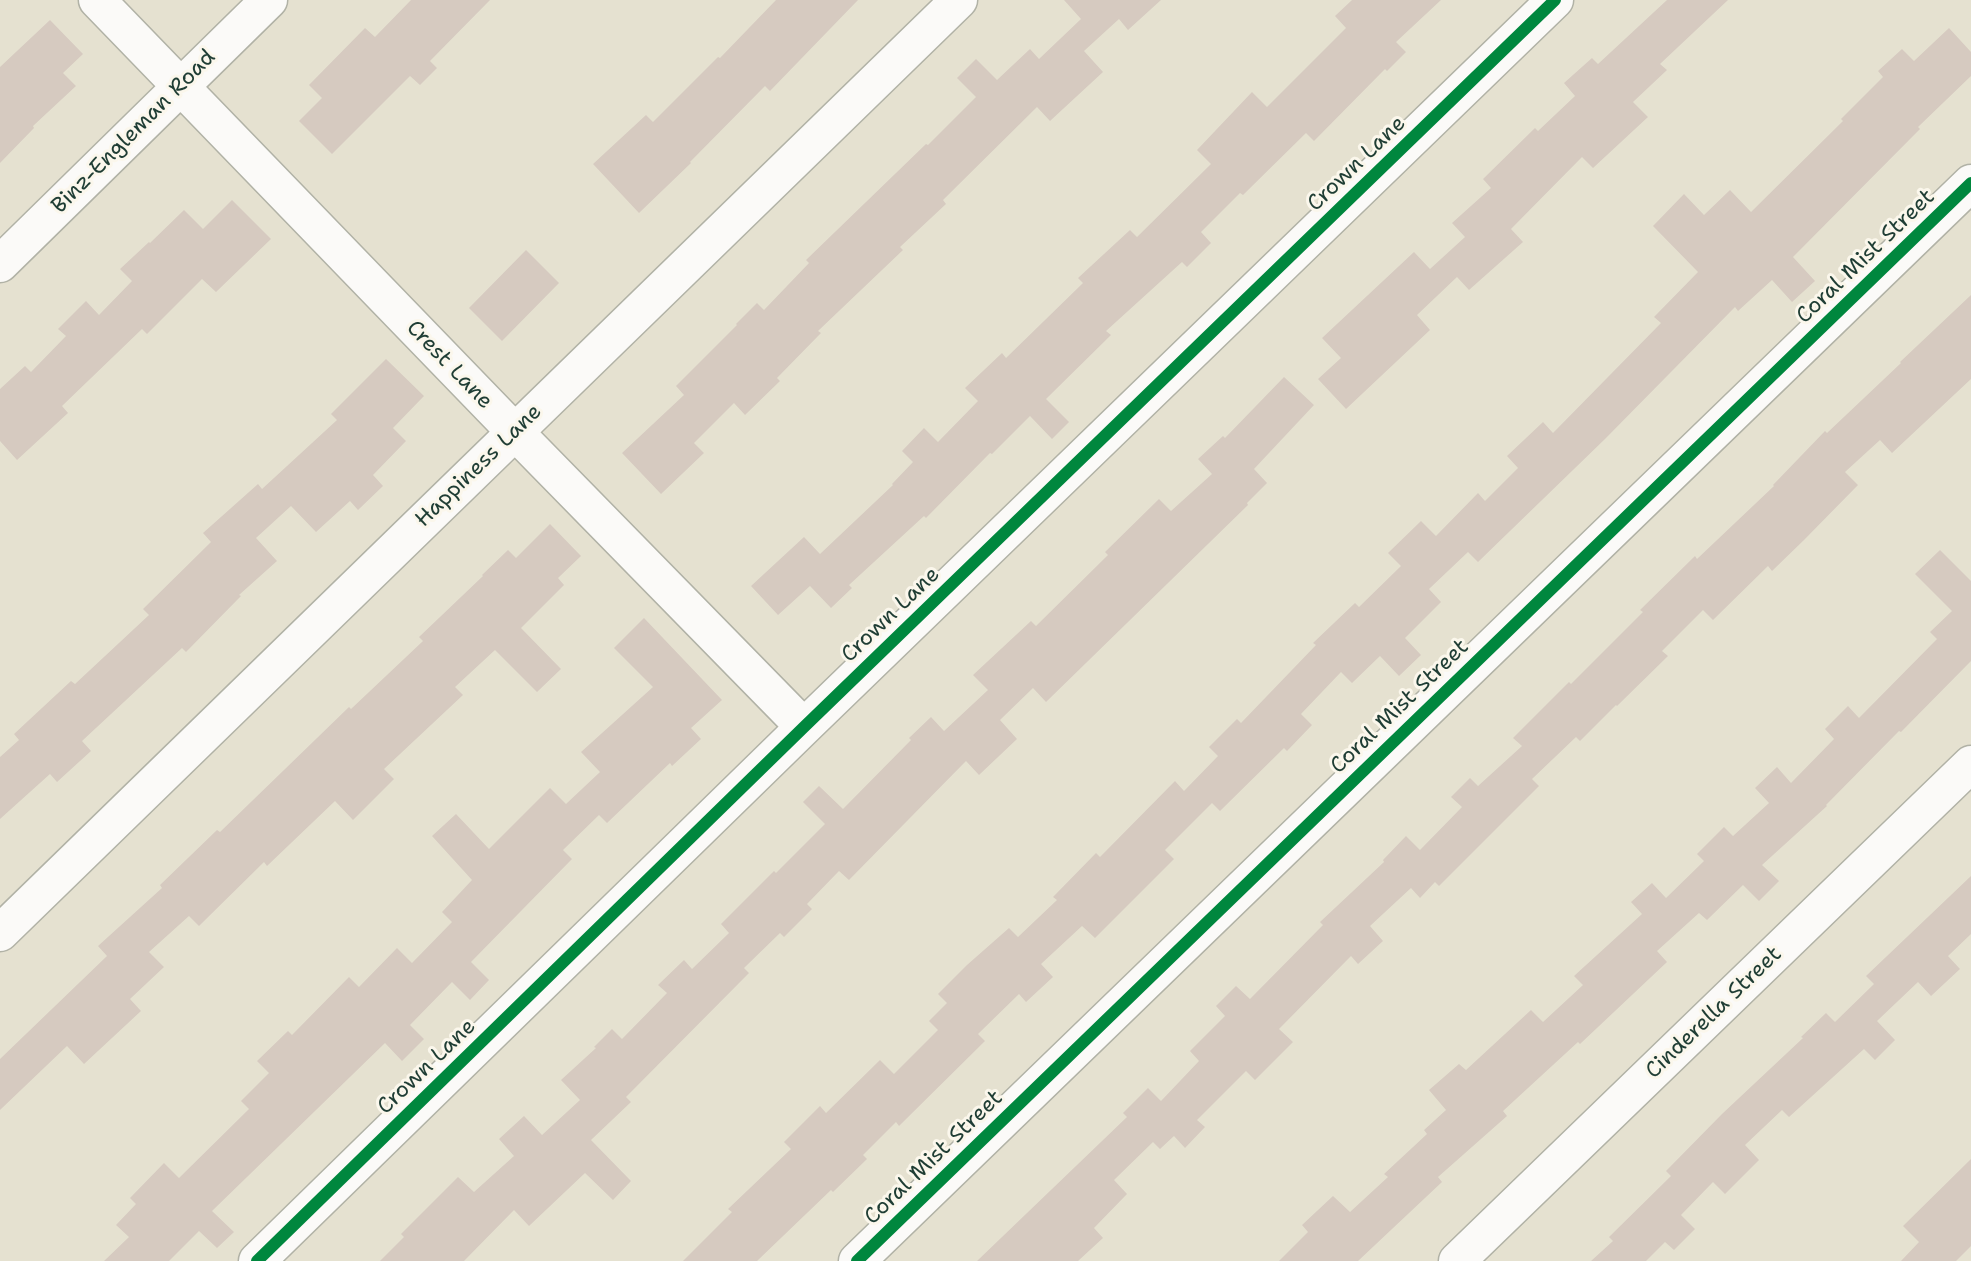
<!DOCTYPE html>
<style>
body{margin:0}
canvas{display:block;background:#e5e1d0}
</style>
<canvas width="1971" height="1261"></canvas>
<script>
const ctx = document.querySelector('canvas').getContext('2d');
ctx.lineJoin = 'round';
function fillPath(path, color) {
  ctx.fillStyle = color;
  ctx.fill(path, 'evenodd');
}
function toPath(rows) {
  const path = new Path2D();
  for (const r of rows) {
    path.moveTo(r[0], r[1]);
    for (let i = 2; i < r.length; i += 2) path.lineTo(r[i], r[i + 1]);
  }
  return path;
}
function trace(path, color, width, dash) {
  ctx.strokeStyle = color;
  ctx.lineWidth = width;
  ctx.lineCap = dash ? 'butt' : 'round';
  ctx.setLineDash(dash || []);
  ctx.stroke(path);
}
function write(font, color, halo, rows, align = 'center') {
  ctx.font = font + ' "Shantell Sans",sans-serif';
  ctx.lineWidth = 6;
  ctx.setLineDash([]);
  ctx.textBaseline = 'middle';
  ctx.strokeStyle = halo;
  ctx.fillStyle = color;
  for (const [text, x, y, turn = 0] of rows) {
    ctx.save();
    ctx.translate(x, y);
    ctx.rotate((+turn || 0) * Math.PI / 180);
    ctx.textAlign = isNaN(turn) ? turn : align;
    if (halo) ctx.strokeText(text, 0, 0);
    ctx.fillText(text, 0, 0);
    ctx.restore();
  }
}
fillPath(toPath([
 [411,0,490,0,430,61,437,68,420,85,410,76,332,154,299,121,322,98,309,85,365,28,375,37],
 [776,0,858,0,770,91,765,86,690,162,691,163,639,213,593,164,646,115,653,122,718,57,720,58],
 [1064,0,1161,0,1128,30,1119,19,1084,51,1103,72,1050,121,1037,107,943,200,946,204,900,247,903,250,818,331,821,333,777,378,780,381,745,415,734,403,694,443,704,453,661,494,622,453,684,395,676,386,737,325,736,324,757,303,764,310,809,263,806,260,926,144,928,145,976,97,957,78,976,59,997,80,1030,49,1039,59,1081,19],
 [1352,0,1441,0,1396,42,1406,52,1387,71,1385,69,1314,141,1306,133,1243,195,1240,193,1201,232,1211,243,1187,267,1182,262,1106,331,1111,335,1046,399,1069,422,1052,439,1030,416,992,454,990,453,926,518,924,516,849,585,852,588,831,608,810,586,778,615,751,586,804,537,820,554,893,485,892,484,913,462,902,451,924,428,938,442,978,401,965,388,1002,353,1006,358,1083,283,1078,278,1130,230,1137,237,1211,164,1197,150,1252,92,1267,107,1346,28,1335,16],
 [1667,0,1728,0,1660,64,1667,70,1633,102,1648,117,1593,168,1582,157,1511,229,1523,242,1469,290,1457,277,1417,315,1430,330,1346,409,1318,379,1341,358,1322,338,1414,252,1430,269,1465,237,1452,223,1491,188,1483,179,1535,128,1538,131,1575,96,1564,83,1592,58,1598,64],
 [50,20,83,54,63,73,76,86,33,126,34,128,0,163,0,67],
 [1949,28,1971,52,1971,76,1918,127,1920,129,1793,257,1815,281,1792,302,1772,280,1738,311,1735,307,1605,439,1478,562,1468,552,1429,589,1441,602,1405,638,1421,655,1399,676,1380,656,1352,683,1341,672,1301,714,1312,725,1287,751,1284,748,1220,811,1212,803,1165,850,1174,859,1095,938,1082,926,1041,964,1053,977,1026,1002,1019,994,978,1034,985,1041,899,1126,896,1122,863,1155,867,1159,833,1192,831,1190,757,1261,683,1261,732,1212,728,1209,791,1149,784,1142,820,1106,826,1113,880,1060,894,1074,938,1030,929,1021,947,1003,938,994,967,965,1009,928,1018,937,1057,900,1053,897,1096,853,1100,857,1175,781,1184,791,1218,756,1209,747,1237,719,1241,723,1316,645,1313,643,1355,603,1359,607,1401,566,1388,553,1421,521,1436,536,1478,493,1485,501,1518,468,1507,456,1543,422,1553,433,1661,323,1654,317,1698,272,1653,226,1684,194,1704,215,1730,190,1751,212,1843,121,1841,119,1883,77,1878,71,1902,49,1914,61],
 [232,200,271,239,216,292,202,279,147,334,142,329,62,406,68,413,17,460,0,441,0,389,25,366,31,372,66,336,58,329,86,301,99,315,132,281,120,269,149,242,150,243,184,210,203,229],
 [526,250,559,283,502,341,469,308],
 [1971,295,1971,379,1892,453,1880,440,1845,472,1858,485,1804,540,1772,571,1768,566,1713,620,1703,610,1662,651,1668,656,1617,706,1616,705,1580,741,1576,737,1532,779,1539,786,1439,886,1435,882,1420,898,1411,888,1370,926,1383,941,1358,964,1351,956,1279,1029,1293,1042,1255,1080,1246,1071,1197,1120,1205,1127,1185,1148,1174,1136,1160,1149,1153,1142,1114,1180,1127,1194,1094,1228,1103,1238,1078,1261,977,1261,1127,1117,1123,1113,1148,1088,1161,1101,1199,1061,1190,1051,1225,1016,1216,1006,1236,986,1250,999,1323,925,1320,922,1384,862,1383,860,1406,836,1420,850,1462,807,1451,797,1470,778,1478,786,1522,746,1513,738,1569,682,1571,684,1643,612,1640,610,1695,556,1697,559,1774,486,1773,485,1825,431,1827,433,1901,363,1900,362],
 [386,359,424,396,393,428,406,441,373,475,383,486,358,510,350,501,316,532,291,506,256,538,277,561,239,595,241,596,186,652,182,648,82,741,91,751,57,782,50,774,0,819,0,757,19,740,14,734,71,681,75,684,149,615,143,609,211,542,203,533,258,484,262,489,337,420,331,414],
 [1284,377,1314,405,1254,469,1267,483,1247,503,1248,505,1046,702,1033,688,1000,720,1017,739,979,775,966,761,849,880,839,871,807,904,812,909,784,937,780,933,744,968,749,973,626,1097,631,1102,591,1140,631,1181,613,1200,585,1173,529,1226,514,1210,464,1261,380,1261,404,1237,401,1234,458,1177,474,1192,514,1156,499,1139,524,1116,542,1135,580,1100,561,1080,596,1048,594,1047,612,1029,622,1039,667,993,658,985,684,960,692,969,729,933,721,924,774,871,776,873,825,824,803,802,819,786,843,809,911,740,909,738,931,717,944,731,988,690,973,675,1031,621,1036,626,1108,555,1105,552,1159,499,1171,511,1212,474,1198,459,1223,436,1225,438],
 [550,524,581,556,558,578,564,585,521,628,561,669,537,692,495,650,455,687,463,695,384,769,394,779,353,820,335,801,267,866,264,862,199,926,189,916,149,952,164,967,130,999,141,1011,84,1064,67,1046,0,1110,0,1059,107,956,98,946,162,888,160,885,217,830,220,832,349,707,351,709,423,641,419,637,483,576,482,575,508,550,516,558],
 [1940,550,1971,581,1971,661,1901,732,1899,731,1826,805,1827,806,1762,865,1779,881,1759,901,1743,885,1707,920,1699,913,1657,951,1667,962,1580,1044,1578,1042,1503,1111,1507,1116,1438,1177,1442,1182,1358,1261,1279,1261,1308,1232,1302,1225,1333,1196,1350,1212,1388,1177,1384,1174,1427,1134,1424,1130,1446,1110,1429,1090,1459,1064,1466,1070,1531,1010,1543,1022,1583,985,1574,976,1642,914,1631,902,1652,883,1666,898,1704,861,1697,854,1724,827,1733,836,1769,803,1755,788,1777,767,1791,783,1834,739,1825,729,1848,706,1859,718,1937,639,1930,632,1952,611,1915,574],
 [644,618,722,700,691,728,701,739,672,766,670,763,607,823,599,815,563,850,572,859,471,962,489,980,470,1000,452,982,410,1025,424,1039,402,1061,385,1043,212,1211,234,1232,217,1248,199,1231,169,1261,104,1261,129,1237,116,1225,136,1204,130,1198,164,1163,179,1178,249,1109,241,1101,269,1073,257,1061,288,1031,292,1035,349,977,359,987,397,948,412,963,452,922,442,912,472,880,432,836,456,814,489,849,550,788,566,804,600,772,581,752,653,687,614,648],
 [1971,876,1971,934,1948,956,1960,969,1931,996,1918,982,1877,1021,1895,1040,1875,1060,1864,1049,1789,1117,1782,1110,1745,1145,1759,1160,1725,1194,1713,1182,1681,1215,1695,1229,1674,1250,1665,1242,1646,1261,1591,1261,1613,1241,1609,1237,1671,1176,1666,1171,1722,1114,1803,1038,1801,1037,1826,1013,1835,1022,1874,984,1866,976],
 [1971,1159,1971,1246,1956,1261,1901,1261,1919,1242,1903,1226]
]), '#d6cac0');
const minor = toPath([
 [97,0,515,432,804,727],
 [0,264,269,0],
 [0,933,959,0],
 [257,1261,804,727,1555,0],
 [857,1261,1971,183],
 [1457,1261,1971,764]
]);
trace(minor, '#b1b2a6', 39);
trace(minor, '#fbfaf8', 36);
trace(toPath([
 [257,1261,804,727,1555,0],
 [857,1261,1971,183]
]), '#00873e', 12);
write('22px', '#1f3d34', '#fbf7ec', [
 ["Binz-Engleman Road",134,132,-45],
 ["Crown Lane",1357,164,-44],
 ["Coral Mist Street",1866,257,-44],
 ["Crest Lane",449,365,46],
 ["Happiness Lane",479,466,-44],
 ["Crown Lane",891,615,-44],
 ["Coral Mist Street",1400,707,-44],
 ["Cinderella Street",1714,1013,-44],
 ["Crown Lane",427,1067,-44],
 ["Coral Mist Street",934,1158,-44]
]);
</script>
